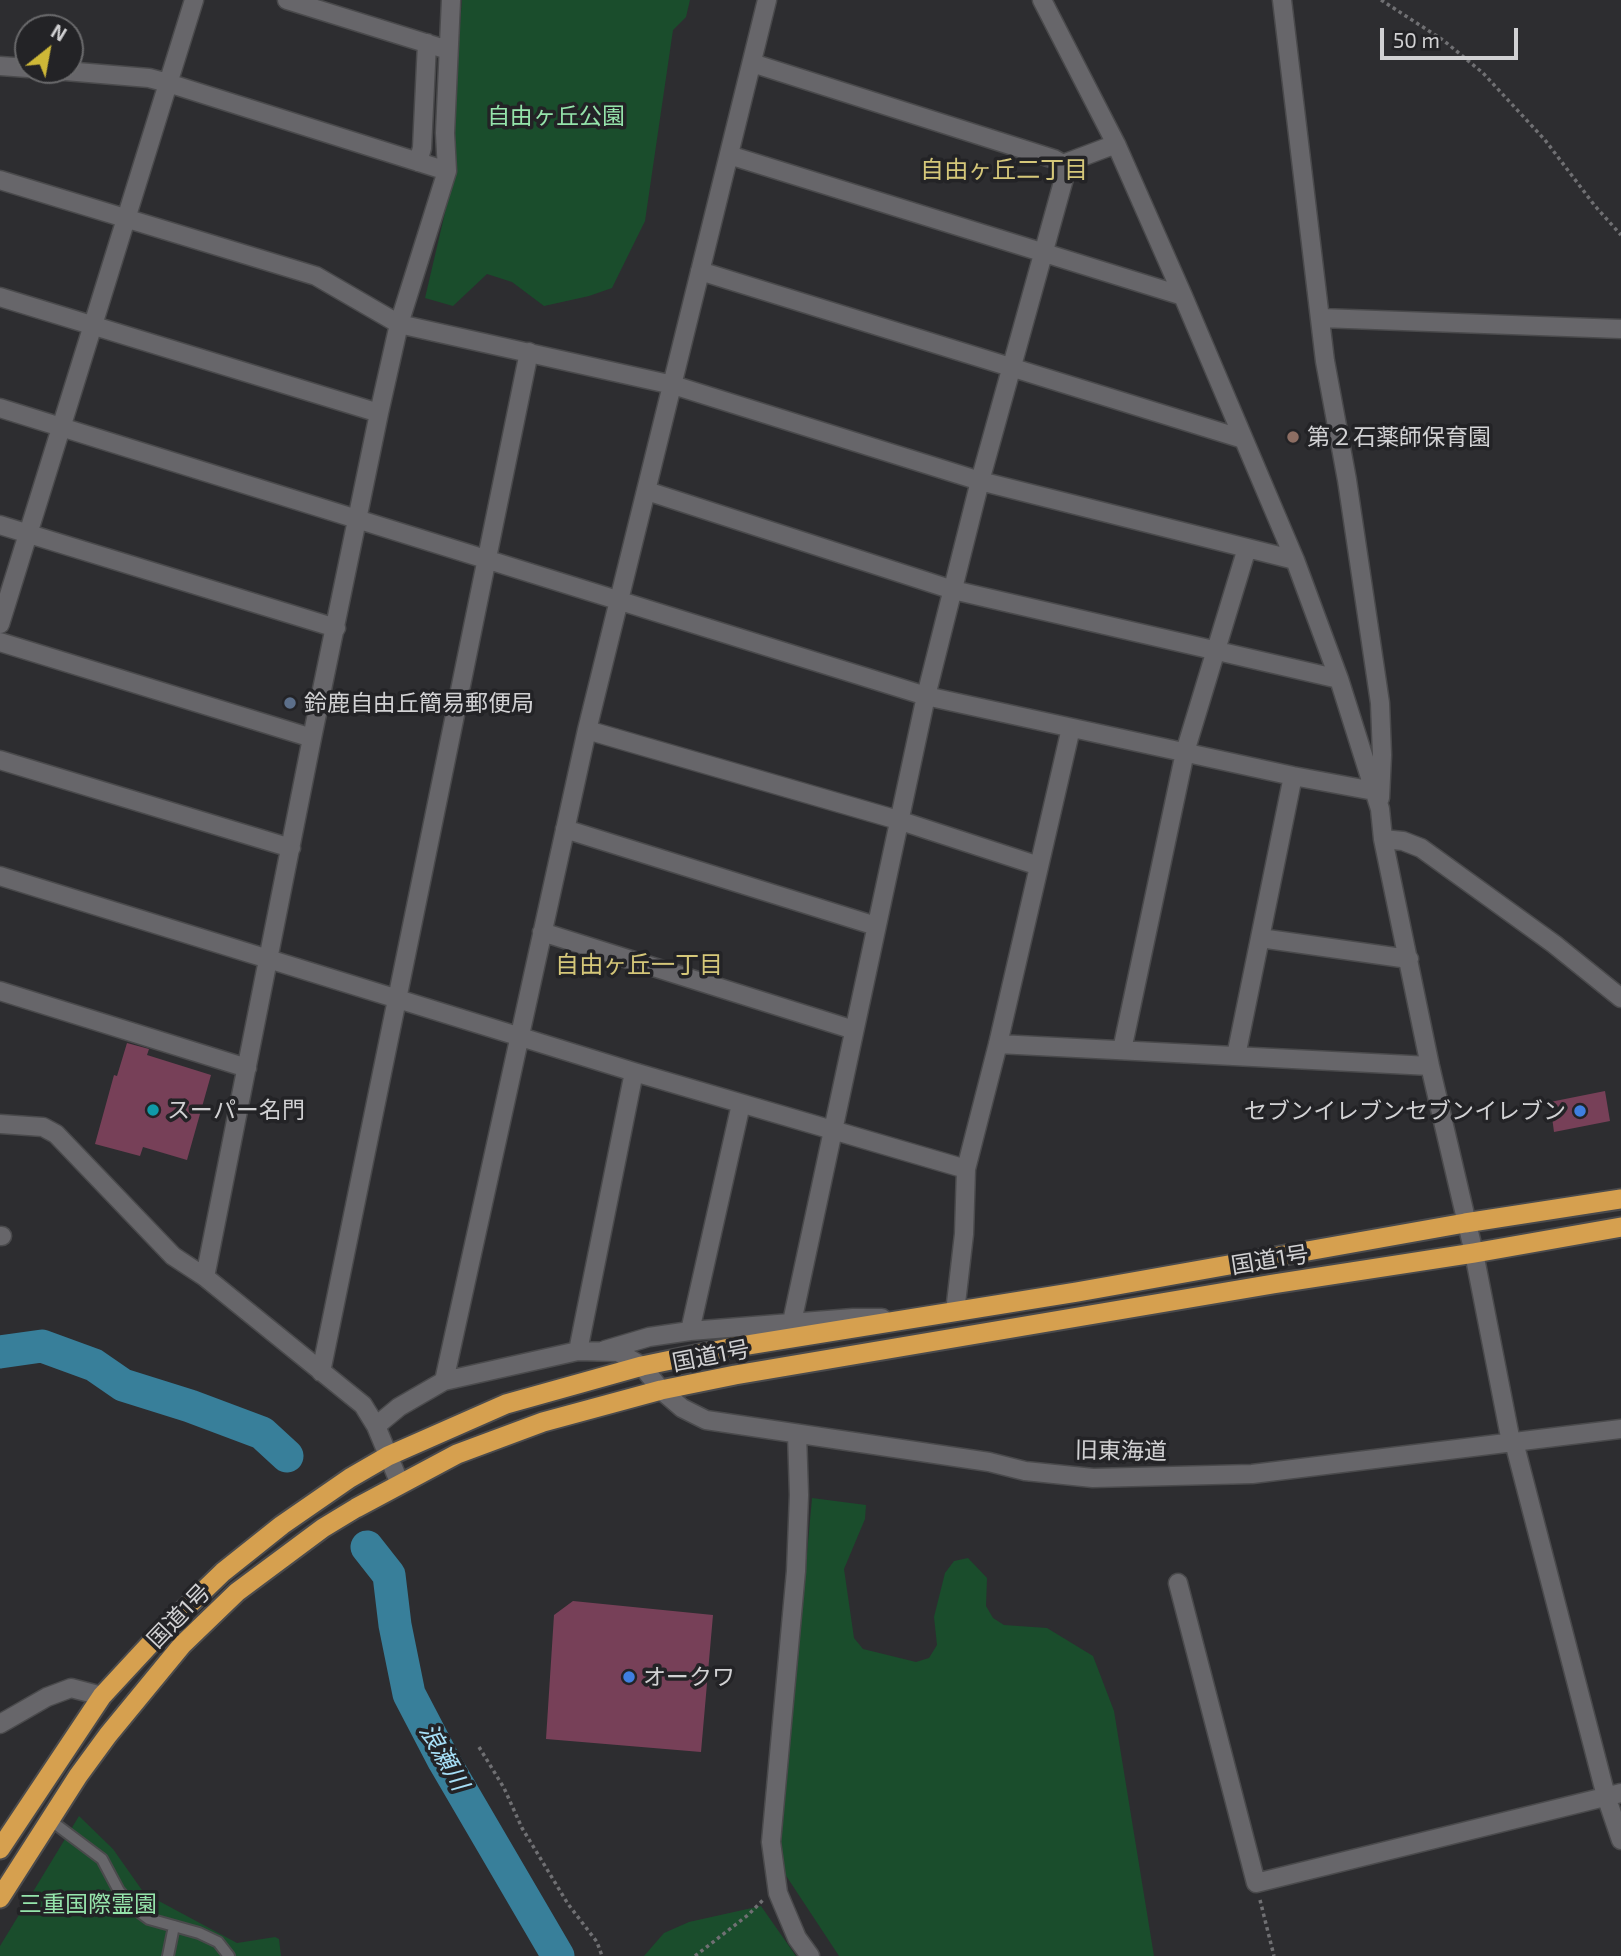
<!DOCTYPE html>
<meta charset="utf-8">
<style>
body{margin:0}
#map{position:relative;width:1621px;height:1956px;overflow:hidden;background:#2d2d30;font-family:"Exo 2",sans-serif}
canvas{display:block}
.north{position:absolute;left:14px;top:14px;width:70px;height:70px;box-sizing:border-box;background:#232326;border:2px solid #69696b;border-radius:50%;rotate:31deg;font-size:19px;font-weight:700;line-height:28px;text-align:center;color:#d1d1d3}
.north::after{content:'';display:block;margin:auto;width:24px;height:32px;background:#ceb837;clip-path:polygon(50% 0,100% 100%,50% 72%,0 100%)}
.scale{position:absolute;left:1380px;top:28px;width:138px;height:32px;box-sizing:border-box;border:4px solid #d1d1d3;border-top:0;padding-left:9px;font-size:21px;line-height:24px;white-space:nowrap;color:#d1d1d3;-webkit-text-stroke:5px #232326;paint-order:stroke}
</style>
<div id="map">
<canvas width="1621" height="1956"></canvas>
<div class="north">N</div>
<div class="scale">50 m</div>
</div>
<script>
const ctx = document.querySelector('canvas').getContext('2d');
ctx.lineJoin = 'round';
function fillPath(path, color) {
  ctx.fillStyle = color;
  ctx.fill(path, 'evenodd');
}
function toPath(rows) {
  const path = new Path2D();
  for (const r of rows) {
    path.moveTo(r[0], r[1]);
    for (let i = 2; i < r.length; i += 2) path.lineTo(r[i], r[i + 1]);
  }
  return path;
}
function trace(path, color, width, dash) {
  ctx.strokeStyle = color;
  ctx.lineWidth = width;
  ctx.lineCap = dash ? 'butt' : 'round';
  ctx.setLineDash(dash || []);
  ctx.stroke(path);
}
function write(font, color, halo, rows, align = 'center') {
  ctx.font = font + ' "Exo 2","Noto Sans JP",sans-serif';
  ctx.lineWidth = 7;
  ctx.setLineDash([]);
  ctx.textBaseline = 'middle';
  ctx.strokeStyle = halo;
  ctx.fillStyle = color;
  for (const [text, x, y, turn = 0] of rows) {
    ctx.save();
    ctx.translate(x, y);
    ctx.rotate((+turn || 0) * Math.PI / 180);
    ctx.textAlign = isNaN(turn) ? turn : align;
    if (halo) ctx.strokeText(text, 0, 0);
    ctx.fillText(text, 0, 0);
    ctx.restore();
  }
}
fillPath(toPath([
 [462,0,690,0,686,17,673,30,645,221,612,288,589,296,544,306,512,282,487,274,453,306,425,298,454,174,451,138],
 [812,1498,866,1505,865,1519,844,1569,854,1638,863,1649,916,1662,929,1658,937,1645,934,1617,945,1573,954,1561,968,1558,987,1578,986,1606,993,1618,1004,1625,1047,1628,1093,1656,1114,1711,1154,1956,839,1956,779,1865],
 [79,1816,113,1849,144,1893,237,1943,275,1937,279,1939,281,1956,0,1956,0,1946],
 [761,1906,796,1956,644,1956,664,1933,689,1922]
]), '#1a4d2c');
trace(toPath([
 [0,1352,42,1346,94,1365,123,1385,190,1406,262,1433,287,1456],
 [367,1547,389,1575,395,1625,409,1694,444,1761,558,1956]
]), '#387f9a', 33);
fillPath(toPath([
 [127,1043,149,1049,147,1055,211,1075,187,1160,143,1147,140,1156,95,1144,114,1075,117,1076],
 [1605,1091,1610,1121,1554,1132,1550,1102],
 [573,1601,713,1615,701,1752,546,1739,554,1615]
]), '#774058');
const service = toPath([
 [50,1820,102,1859,119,1891,134,1908,149,1919,199,1933,218,1942,229,1956],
 [168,1956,174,1926]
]);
const minor = toPath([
 [287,0,448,50],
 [1042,0,1116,144,1183,296,1295,560,1339,679,1380,809,1383,839,1430,1066,1474,1253,1511,1442],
 [1282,0,1325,361,1347,480,1380,703,1382,755,1380,798],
 [752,63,1054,159,1063,164,1065,175,980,481,926,696,792,1322],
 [0,66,28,68],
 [53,70,149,78,168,83,447,171],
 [729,155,1183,296],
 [418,162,422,148,427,43],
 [1063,164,1116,144],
 [0,180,316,276,399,324,673,385,980,481,1295,560],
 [700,271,1243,439],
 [0,297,379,413],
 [1321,318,1621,329],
 [0,408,926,696,1293,776,1374,791],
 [647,491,953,590,1339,679],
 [0,525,336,628],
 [0,624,194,0],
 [0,642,312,738],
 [587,730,898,820,1039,866],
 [0,760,291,848],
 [565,829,876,926],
 [1383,839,1403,841,1421,848,1554,944,1621,998],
 [0,876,634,1072,966,1169],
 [542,932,854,1030],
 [1260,938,1409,959],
 [0,991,247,1068],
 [998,1044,1430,1066],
 [1122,1050,1185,752,1247,548],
 [1236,1056,1293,776],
 [0,1124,43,1127,56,1134,173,1256,205,1277,363,1405,376,1426,400,1484],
 [0,1236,2,1236],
 [205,1277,312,738,379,413,399,324,447,171,445,133,451,0],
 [955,1312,964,1234,966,1169,998,1044,1071,728],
 [690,1331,741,1104],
 [605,1350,649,1337,690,1331,853,1318,882,1318],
 [578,1351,634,1072],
 [321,1372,529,352],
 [444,1381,578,1351,618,1352,642,1366,661,1390,682,1408,706,1420,989,1462,1025,1471,1093,1478,1252,1474,1621,1429],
 [376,1426,399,1407,444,1381,587,730,767,0],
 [797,1434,799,1495,796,1571,771,1842,778,1893,797,1938,810,1956],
 [1514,1442,1606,1796,1621,1840],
 [1178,1583,1256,1883,1621,1793],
 [0,1724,47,1697,71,1688,102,1696]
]);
const trunk = toPath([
 [0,1849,102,1696,165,1628,223,1572,282,1525,350,1478,388,1456,506,1404,642,1366,729,1348,1077,1292,1465,1223,1621,1199],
 [0,1898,78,1776,108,1735,182,1645,237,1592,323,1528,356,1508,457,1454,543,1422,661,1390,735,1375,1273,1284,1474,1253,1621,1227]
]);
trace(service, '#4a4a4c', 14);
trace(minor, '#4a4a4c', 21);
trace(trunk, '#4a4a4c', 23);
trace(toPath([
 [1381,0,1443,40,1483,73,1545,140,1595,206,1621,235],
 [479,1747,504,1788,522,1828,568,1904,597,1942,602,1956],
 [1260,1900,1274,1956],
 [695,1956,748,1915,763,1900]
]), '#707073', 3.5, [3.5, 3.5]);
trace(service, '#67666a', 10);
trace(minor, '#67666a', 18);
trace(trunk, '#d6a04f', 19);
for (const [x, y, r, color] of [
 [1293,437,7,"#8d6e63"],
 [290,703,7,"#5c6f8a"],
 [153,1110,7,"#0f9aa8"],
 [1580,1111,7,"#3f7fe0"],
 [629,1677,7,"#3f7fe0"]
]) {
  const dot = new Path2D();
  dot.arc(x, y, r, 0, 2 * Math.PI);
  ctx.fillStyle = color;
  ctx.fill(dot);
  trace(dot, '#232326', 2.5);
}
write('23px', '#95e4ab', '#232326', [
 ["自由ヶ丘公園",556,116],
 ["三重国際霊園",88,1904]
]);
write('23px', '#d1d1d3', '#232326', [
 ["第２石薬師保育園",1307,437],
 ["鈴鹿自由丘簡易郵便局",304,703],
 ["スーパー名門",167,1110],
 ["セブンイレブンセブンイレブン",1566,1111,"right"],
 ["オークワ",643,1677]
], 'left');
write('23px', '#d1d1d3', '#232326', [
 ["国道1号",1270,1260,-9],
 ["国道1号",711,1356,-11],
 ["旧東海道",1121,1451,1],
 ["国道1号",179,1616,-46]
]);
write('24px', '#d5c779', '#232326', [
 ["自由ヶ丘二丁目",1004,170],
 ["自由ヶ丘一丁目",639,965]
]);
write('italic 24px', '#a7e0f8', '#232326', [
 ["浪瀬川",444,1757,60]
]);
</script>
